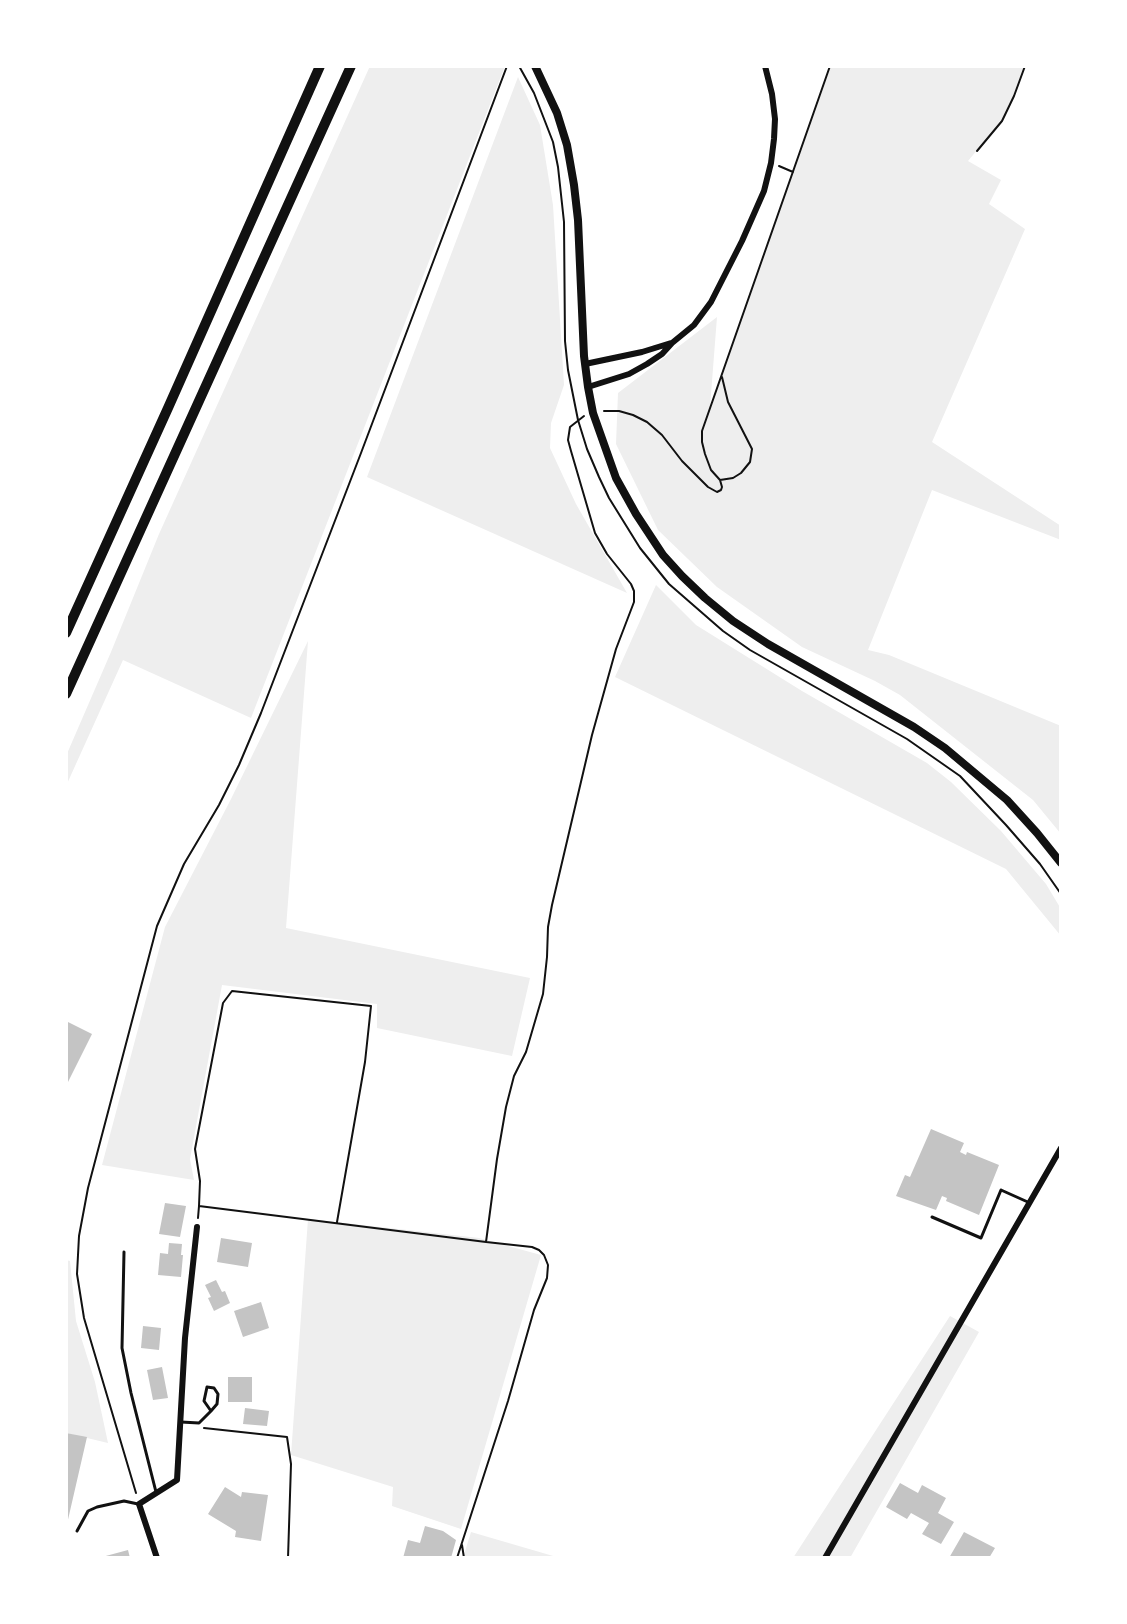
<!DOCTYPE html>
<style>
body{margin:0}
#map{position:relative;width:1127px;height:1624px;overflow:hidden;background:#fff;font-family:Merriweather,serif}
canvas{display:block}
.frame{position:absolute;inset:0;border:68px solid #fff;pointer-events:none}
</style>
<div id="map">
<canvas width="1127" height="1624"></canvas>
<div class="frame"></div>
</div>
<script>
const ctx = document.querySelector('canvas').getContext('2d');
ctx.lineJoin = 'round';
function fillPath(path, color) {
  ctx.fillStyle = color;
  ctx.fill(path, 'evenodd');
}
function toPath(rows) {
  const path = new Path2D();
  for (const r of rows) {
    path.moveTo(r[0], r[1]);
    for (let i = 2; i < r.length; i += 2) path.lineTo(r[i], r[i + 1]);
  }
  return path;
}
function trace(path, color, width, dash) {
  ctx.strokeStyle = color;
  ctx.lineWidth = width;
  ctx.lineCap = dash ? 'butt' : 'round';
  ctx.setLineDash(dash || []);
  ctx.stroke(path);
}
fillPath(toPath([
 [370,66,505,66,251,718,123,660,66,786,66,756,111,652,159,534],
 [831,66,1024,66,1013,96,1002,120,968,161,1001,180,989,204,1025,229,932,442,1061,526,1061,540,932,490,868,650,889,655,1061,726,1061,834,1033,800,900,695,875,681,802,647,717,587,658,530,616,444,618,393,717,317,710,407],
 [518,77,540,125,553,205,564,385,551,423,550,448,576,504,627,593,367,477],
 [656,585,696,625,802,691,927,763,951,782,1001,831,1046,884,1061,909,1061,936,1006,869,615,677],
 [308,641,286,928,530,978,512,1056,377,1028,377,1004,222,985,190,1159,194,1180,102,1165,165,927,231,799],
 [308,1219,479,1238,541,1255,461,1529,392,1506,393,1487,291,1455],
 [66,1260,70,1261,76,1321,95,1382,108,1443,66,1433],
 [950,1316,979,1332,850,1558,793,1558],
 [471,1532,560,1558,463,1558]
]), '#eee');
fillPath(toPath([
 [66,1021,92,1034,66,1086],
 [931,1129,964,1143,960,1152,966,1155,967,1152,999,1165,979,1215,946,1201,947,1198,942,1196,936,1210,896,1196,905,1175,910,1177],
 [165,1203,186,1206,180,1237,159,1234],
 [221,1238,252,1243,248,1267,217,1262],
 [169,1243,182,1244,181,1255,183,1255,181,1277,158,1275,160,1253,168,1254],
 [216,1280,222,1292,225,1291,230,1303,214,1311,208,1298,211,1297,205,1285],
 [261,1302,269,1328,243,1337,234,1311],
 [143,1326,161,1328,159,1350,141,1348],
 [162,1367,168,1398,153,1400,147,1370],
 [228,1377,252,1377,252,1402,228,1402],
 [245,1408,269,1411,267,1426,243,1424],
 [66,1433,87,1437,67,1524,66,1524],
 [900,1483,918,1493,922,1485,946,1498,938,1513,954,1522,941,1544,922,1534,929,1523,911,1513,907,1519,886,1507],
 [225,1487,241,1497,242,1492,268,1495,261,1541,235,1537,236,1531,208,1514],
 [425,1526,443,1531,456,1540,451,1558,403,1558,408,1540,420,1543],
 [964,1532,995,1548,989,1558,949,1558],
 [128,1550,130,1558,102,1558,102,1557]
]), '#c4c4c4');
trace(toPath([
 [519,66,534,93,553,142,558,167,564,222,565,341,568,370,578,420,587,449,599,477,609,498,640,548,669,584,723,631,750,650,907,739,960,776,1006,825,1040,864,1061,894],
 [977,151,1002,121,1014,96,1025,66],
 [779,166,793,172],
 [604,411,619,411,633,415,647,422,662,435,682,461,708,487,717,492,721,490,722,487,720,480,711,470,705,454,702,442,702,431,830,66],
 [720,480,733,478,741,473,750,462,752,449,728,402,722,377],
 [199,1206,200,1181,195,1149,223,1003,232,991,371,1006,365,1062,337,1222],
 [198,1218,199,1206,486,1242],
 [204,1428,287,1437,291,1464,288,1558],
 [136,1493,84,1318,77,1274,79,1236,88,1188,157,926,184,864,219,805,239,765,261,713,361,453,507,66],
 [462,1545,464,1558],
 [457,1558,508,1401,534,1310,547,1278,548,1265,544,1255,539,1250,532,1247,486,1242,497,1159,506,1107,514,1076,526,1052,543,994,547,957,548,927,552,905,592,735,616,649,634,602,634,591,631,584,607,554,595,533,571,451,568,440,570,427,584,416]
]), '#111', 2);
trace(toPath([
 [932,1217,981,1238,1001,1190,1030,1203],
 [124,1252,122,1348,131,1393,156,1492],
 [181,1422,199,1423,211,1411,204,1401,207,1387,214,1388,218,1394,217,1404,211,1411],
 [77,1531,88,1511,97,1507,124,1501,138,1504]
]), '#111', 3);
trace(toPath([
 [585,364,642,352,671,343],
 [588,387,629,374,647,364,662,354,672,343,694,325,711,302,742,241,764,191,771,163,774,139,775,119,772,94,765,66],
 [157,1558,139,1504,177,1480,185,1338,197,1227],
 [825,1558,1061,1148]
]), '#111', 6);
trace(toPath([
 [535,66,557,113,567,145,574,185,578,220,584,356,588,387,593,413,616,478,636,514,663,555,682,576,705,598,733,621,768,644,914,727,945,748,1007,800,1037,833,1061,863]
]), '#111', 8);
trace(toPath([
 [66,633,168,408,320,66],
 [66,694,351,66]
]), '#111', 10);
</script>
